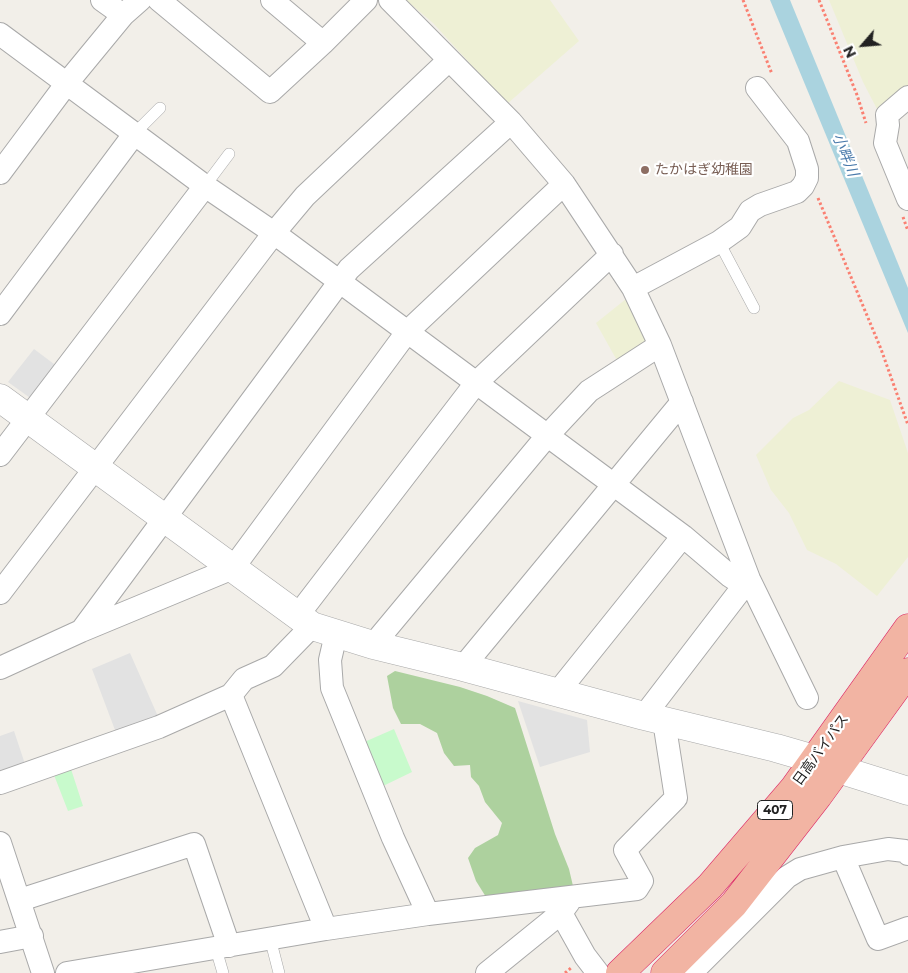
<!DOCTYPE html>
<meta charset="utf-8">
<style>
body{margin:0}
#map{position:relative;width:908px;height:973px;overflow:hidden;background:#f2efe9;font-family:Montserrat,sans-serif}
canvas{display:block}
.north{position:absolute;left:838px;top:20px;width:50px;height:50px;-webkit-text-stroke:4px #fff;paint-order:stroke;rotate:243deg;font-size:14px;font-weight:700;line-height:20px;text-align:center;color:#222}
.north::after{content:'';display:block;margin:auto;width:18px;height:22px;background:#222;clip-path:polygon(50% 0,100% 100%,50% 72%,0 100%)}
</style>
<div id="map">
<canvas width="908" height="973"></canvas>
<div class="north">N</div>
</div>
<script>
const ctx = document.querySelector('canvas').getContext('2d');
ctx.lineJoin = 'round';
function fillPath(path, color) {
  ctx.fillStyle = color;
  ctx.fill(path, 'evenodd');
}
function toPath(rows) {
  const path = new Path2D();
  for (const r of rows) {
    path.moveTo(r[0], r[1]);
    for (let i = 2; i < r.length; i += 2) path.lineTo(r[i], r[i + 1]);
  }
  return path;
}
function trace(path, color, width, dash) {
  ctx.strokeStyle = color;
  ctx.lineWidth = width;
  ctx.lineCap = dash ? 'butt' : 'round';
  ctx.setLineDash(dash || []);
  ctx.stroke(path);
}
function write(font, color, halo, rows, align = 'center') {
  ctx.font = font + ' Montserrat,"Noto Sans JP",sans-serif';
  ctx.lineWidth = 4.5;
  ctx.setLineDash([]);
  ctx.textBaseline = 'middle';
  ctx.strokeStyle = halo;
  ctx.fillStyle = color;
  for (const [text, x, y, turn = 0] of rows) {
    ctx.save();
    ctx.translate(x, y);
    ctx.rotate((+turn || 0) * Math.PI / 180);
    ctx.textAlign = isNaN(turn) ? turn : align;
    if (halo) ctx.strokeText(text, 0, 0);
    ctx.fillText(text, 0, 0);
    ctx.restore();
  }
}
fillPath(toPath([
 [406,0,550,0,579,41,507,104,433,23],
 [829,0,908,0,908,85,878,111,863,82],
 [626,299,647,339,642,349,619,364,596,323],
 [839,381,890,400,908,453,908,557,877,596,836,564,807,550,789,513,771,490,756,455,793,418,809,410]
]), '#eef0d5');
fillPath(toPath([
 [395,671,460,687,487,696,515,708,555,834,569,869,573,886,486,897,476,881,468,858,475,848,498,835,502,823,485,802,479,786,471,777,470,765,454,766,444,753,437,733,420,724,401,724,393,708,387,676]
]), '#add19e');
fillPath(toPath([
 [394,729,412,772,381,787,362,743],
 [71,769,83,806,68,811,54,775]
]), '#c8facc');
fillPath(toPath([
 [34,349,58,367,33,400,8,382],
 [130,653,160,721,118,738,92,669],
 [518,701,587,720,590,752,540,767],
 [14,731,26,767,0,776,0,736]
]), '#e2e2e2');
fillPath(toPath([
 [770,0,790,0,908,288,908,333]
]), '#aad3df');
const service = toPath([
 [135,133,160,108],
 [205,186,229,154],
 [719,242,754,308],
 [270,938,279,973],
 [216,949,223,973]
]);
const minor = toPath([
 [102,0,123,15],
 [159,0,270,92,323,43,366,0],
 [272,0,323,43],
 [390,0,511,122,564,184,633,288,660,345,749,579,807,698],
 [0,34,205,186,274,233,683,536,730,576,745,586],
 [908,97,887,115,888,125,885,143,908,199],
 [0,173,67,83,123,15,140,0],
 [633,288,719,242,740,227,750,211,760,205,797,192,803,186,807,178,807,169,798,141,757,88],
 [0,314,135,133],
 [0,455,205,186],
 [0,593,274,233,305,196,449,60],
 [298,615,476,383,612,254],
 [82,630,349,269,511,122],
 [336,634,330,660,332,688,393,838,428,914],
 [373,645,547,436,589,391,660,345],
 [463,667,682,402],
 [0,668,81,631,233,568,407,332,564,184],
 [557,693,683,536],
 [231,695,326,929],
 [644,716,749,579],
 [0,783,159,727,231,695,244,679,273,666,312,626],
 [0,843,43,973],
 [843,857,878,939,908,928],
 [20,900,194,844,229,946],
 [569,902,561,913,585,956,598,973],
 [0,942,32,936],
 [67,973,326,929,428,914,637,889,642,881,625,850,676,798,664,721],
 [487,973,561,913],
 [691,973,787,877,800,869,843,857,888,849,905,851,908,854]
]);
const tertiary = toPath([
 [0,398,312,626,373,645,463,667,644,716,776,748,814,759,838,769,908,791]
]);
const trunk = toPath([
 [620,973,710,886,794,788,908,628],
 [665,973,734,904,818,796,908,672]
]);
trace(service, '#a9a9a9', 12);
trace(minor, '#a9a9a9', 24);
trace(tertiary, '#a9a9a9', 29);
trace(trunk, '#dc2a67', 29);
trace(toPath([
 [743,0,772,74],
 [819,0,857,95,866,123],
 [818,198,881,349,908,425],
 [903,217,908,231],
 [565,973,571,968]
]), '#fa8072', 3, [2.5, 2.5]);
trace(service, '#fff', 11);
trace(minor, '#fff', 22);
trace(tertiary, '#fff', 28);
trace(trunk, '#f2b4a3', 28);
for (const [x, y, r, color] of [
 [645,170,5,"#8d6e63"]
]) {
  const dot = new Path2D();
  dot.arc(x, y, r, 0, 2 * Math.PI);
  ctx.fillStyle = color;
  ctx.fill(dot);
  trace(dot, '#fff', 2);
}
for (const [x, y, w] of [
 [775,810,35]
]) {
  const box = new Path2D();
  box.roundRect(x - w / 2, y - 9.5, w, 19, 4);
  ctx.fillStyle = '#fff';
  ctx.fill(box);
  trace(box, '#222', 1);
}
write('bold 12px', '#222', null, [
 ["407",775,810]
]);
write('14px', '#785e54', '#fff', [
 ["たかはぎ幼稚園",655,170]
], 'left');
write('14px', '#222', '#fff', [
 ["日高バイパス",821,750,-54]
]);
write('italic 15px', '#4a7aab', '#fff', [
 ["小畔川",845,155,68]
]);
</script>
